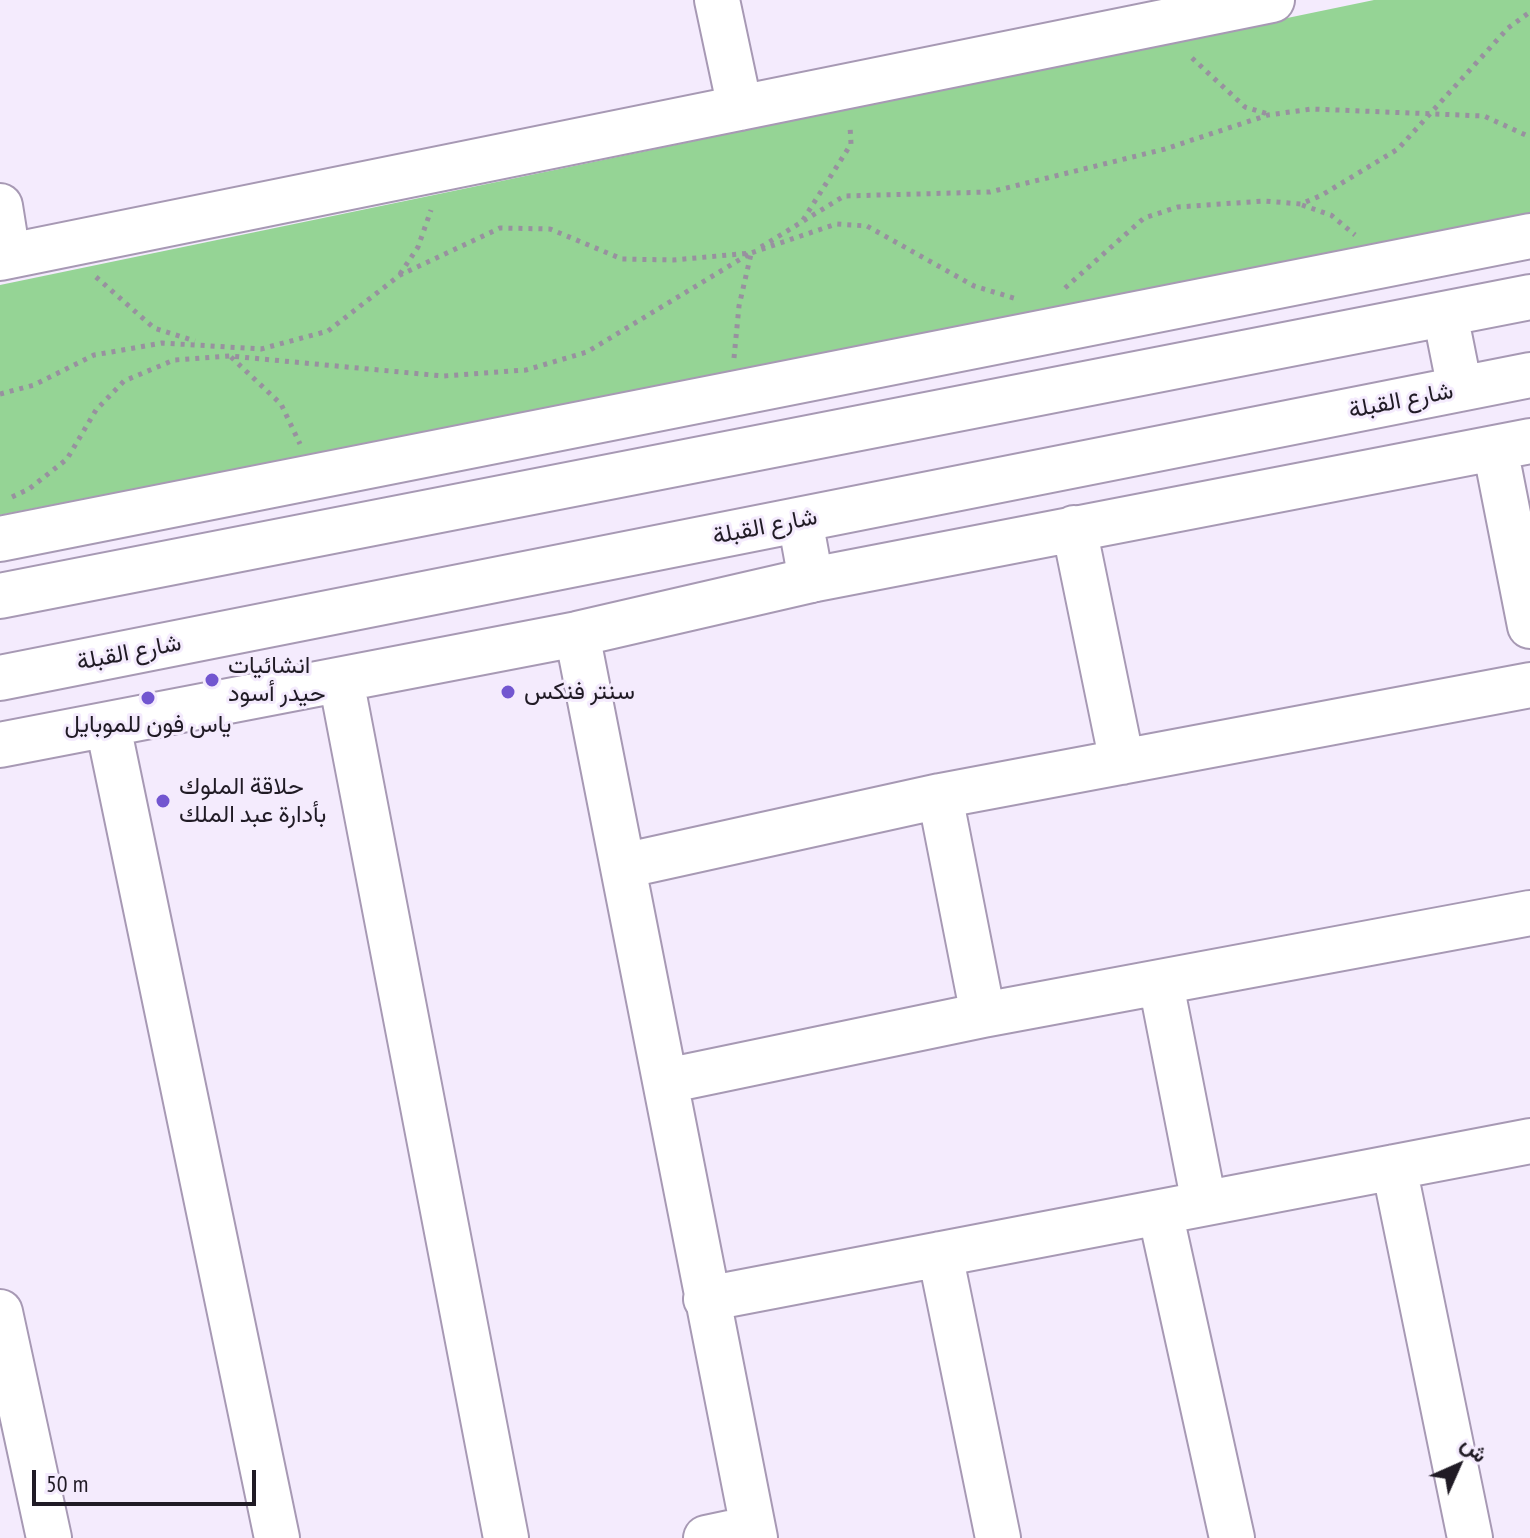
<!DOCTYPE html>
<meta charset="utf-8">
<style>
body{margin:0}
#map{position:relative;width:1530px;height:1538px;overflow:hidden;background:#f4ebfd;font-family:"PT Sans Narrow",Vazirmatn,sans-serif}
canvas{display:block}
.north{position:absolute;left:1418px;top:1426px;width:80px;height:80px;-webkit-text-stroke:6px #f4ebfd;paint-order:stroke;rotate:45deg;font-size:22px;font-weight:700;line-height:32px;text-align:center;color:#201b25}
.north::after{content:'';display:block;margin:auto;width:28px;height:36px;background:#201b25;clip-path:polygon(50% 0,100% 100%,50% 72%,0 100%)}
.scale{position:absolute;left:32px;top:1470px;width:224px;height:36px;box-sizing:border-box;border:4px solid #201b25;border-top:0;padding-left:10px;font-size:24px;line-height:28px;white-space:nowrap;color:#201b25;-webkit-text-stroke:6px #f4ebfd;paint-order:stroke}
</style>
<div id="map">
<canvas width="1530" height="1538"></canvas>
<div class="north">ش</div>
<div class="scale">50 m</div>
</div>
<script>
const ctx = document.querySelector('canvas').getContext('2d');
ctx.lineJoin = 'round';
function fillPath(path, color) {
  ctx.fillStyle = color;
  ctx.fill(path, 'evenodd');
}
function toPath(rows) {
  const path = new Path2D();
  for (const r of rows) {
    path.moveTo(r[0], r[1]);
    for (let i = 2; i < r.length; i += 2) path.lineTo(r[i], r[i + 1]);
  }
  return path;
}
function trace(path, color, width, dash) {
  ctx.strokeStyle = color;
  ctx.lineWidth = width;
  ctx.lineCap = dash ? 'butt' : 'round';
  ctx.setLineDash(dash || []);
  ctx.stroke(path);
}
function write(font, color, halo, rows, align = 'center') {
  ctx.font = font + ' "PT Sans Narrow",Vazirmatn,sans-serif';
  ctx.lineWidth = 6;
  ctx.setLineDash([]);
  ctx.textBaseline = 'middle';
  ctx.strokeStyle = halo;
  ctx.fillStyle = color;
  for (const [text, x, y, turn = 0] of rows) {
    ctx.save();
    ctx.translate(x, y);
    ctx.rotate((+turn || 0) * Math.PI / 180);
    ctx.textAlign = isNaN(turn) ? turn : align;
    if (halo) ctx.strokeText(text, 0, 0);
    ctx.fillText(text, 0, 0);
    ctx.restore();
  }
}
fillPath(toPath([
 [1374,0,1530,0,1530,216,0,515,0,285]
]), '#95d495');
const minor = toPath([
 [717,0,740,108],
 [0,206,8,256],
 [0,258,1272,0],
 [1495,448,1530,626],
 [1074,528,1122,762],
 [0,539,1530,236],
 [577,634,755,1538],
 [341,680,506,1538],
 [108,726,277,1538],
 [0,745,577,634,811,580,1530,441],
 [940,796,983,1015],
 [623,866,940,796,1530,685],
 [1161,984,1204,1203],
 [666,1081,983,1015,1530,913],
 [1394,1167,1470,1538],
 [1160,1212,1232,1538],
 [940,1254,998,1538],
 [706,1299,1530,1141],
 [0,1312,49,1538],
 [706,1538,753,1528]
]);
const major = toPath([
 [1445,314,1460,389],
 [800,520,811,580],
 [0,596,1530,297],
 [0,678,1530,375]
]);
trace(minor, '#a799b4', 48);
trace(major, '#a799b4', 48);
trace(toPath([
 [1192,58,1245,107,1268,114],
 [1302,205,1331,215,1355,235],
 [803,220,851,144,850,126],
 [761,247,844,196,990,192,1165,149,1268,115,1312,109,1484,116,1530,137],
 [400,274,418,247,431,210],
 [96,277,154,328,195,341],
 [1065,288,1144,218,1178,207,1264,201,1301,204,1322,195,1398,149,1508,28,1530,12],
 [231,357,281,404,300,444],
 [734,358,739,306,751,254],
 [0,394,34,385,94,355,162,343,261,349,328,331,400,275,500,228,550,229,622,259,673,260,751,253,836,224,867,226,974,286,1017,299],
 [12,497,29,489,67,459,96,410,124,381,174,360,230,356,443,376,526,370,587,352,749,254]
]), '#98919f', 5, [4, 6]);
trace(minor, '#fff', 44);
trace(major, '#fff', 44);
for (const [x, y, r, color] of [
 [212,680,8,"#7256d0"],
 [508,692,8,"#7256d0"],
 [148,698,8,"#7256d0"],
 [163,801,8,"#7256d0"]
]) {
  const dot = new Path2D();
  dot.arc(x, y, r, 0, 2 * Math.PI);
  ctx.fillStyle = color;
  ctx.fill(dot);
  trace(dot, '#f4ebfd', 3);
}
write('24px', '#201b25', '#f4ebfd', [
 ["شارع القبلة",1401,401,-11],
 ["شارع القبلة",765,527,-11],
 ["شارع القبلة",129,653,-11]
]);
write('24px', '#201b25', '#f4ebfd', [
 ["انشائيات",228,666],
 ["حيدر أسود",228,694],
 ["سنتر فنكس",524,692],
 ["ياس فون للموبايل",148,725,"center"],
 ["حلاقة الملوك",179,787],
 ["بأدارة عبد الملك",179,815]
], 'left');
</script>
